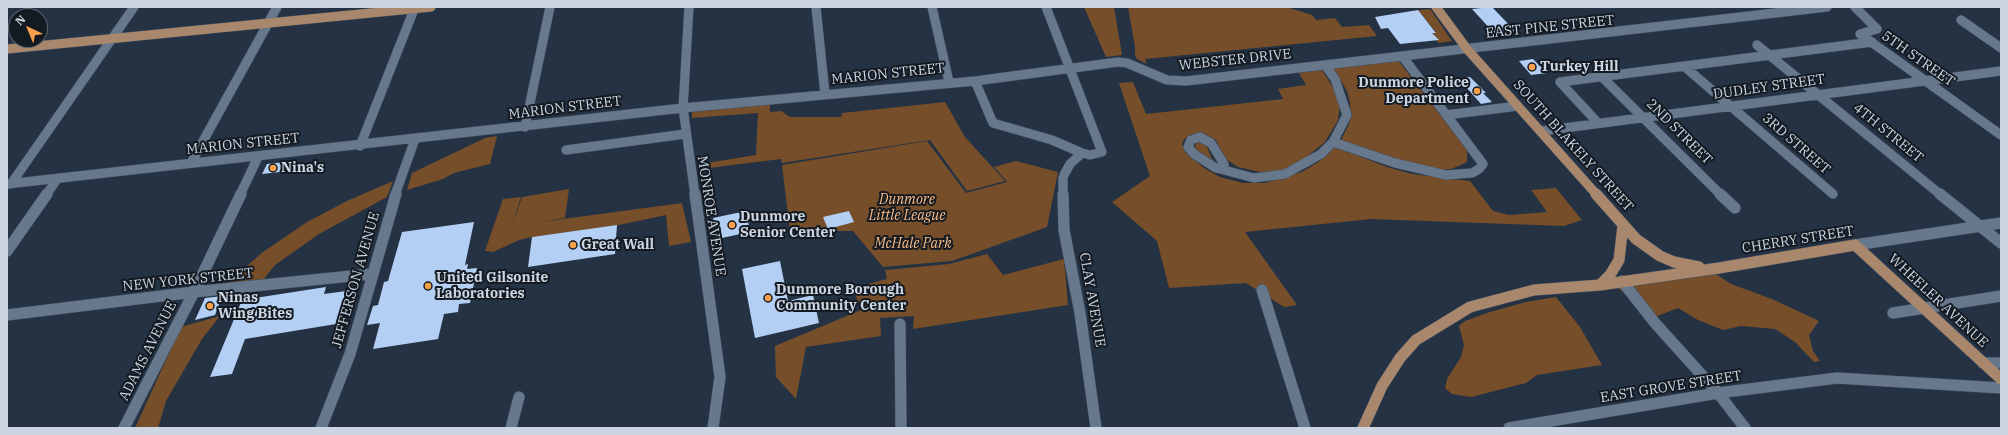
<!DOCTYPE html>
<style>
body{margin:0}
#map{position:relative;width:2008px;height:435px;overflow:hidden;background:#243244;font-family:"IBM Plex Serif",serif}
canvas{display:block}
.frame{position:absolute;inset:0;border:8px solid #ccd5e1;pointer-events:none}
.north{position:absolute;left:8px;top:8px;width:40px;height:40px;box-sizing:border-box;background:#131a22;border:1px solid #5d656e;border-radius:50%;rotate:316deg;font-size:11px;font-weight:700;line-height:16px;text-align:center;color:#ccd5e1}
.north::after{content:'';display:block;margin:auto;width:14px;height:18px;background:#f9a04c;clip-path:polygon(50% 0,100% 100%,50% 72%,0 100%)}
</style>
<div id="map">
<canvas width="2008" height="435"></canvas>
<div class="frame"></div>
<div class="north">N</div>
</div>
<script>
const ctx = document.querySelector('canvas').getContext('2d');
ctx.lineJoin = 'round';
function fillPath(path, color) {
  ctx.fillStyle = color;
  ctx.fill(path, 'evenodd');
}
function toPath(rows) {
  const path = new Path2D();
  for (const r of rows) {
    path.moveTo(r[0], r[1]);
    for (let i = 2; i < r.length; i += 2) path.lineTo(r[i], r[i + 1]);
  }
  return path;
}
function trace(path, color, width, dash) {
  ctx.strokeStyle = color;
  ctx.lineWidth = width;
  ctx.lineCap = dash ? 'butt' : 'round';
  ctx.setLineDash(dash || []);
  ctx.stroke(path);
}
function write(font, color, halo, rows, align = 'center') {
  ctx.font = font + ' "IBM Plex Serif",serif';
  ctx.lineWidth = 4;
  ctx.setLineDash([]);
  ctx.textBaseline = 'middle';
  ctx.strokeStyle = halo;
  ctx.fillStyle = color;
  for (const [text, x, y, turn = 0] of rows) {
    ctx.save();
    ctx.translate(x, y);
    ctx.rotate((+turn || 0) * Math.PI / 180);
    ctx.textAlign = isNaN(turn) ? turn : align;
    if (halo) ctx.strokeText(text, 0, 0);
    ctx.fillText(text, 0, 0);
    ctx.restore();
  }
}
fillPath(toPath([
 [1084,7,1114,7,1122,55,1106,57],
 [1128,7,1286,7,1312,15,1316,20,1335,18,1342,27,1369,25,1377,36,1145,59,1147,64,1137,59,1135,55,1135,47],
 [1430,9,1452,41,1439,43,1436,40,1438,40,1432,33,1436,32,1418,10],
 [1398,60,1467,150,1467,162,1461,165,1451,169,1439,170,1392,159,1341,140,1349,124,1351,117,1350,103,1347,91,1333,68],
 [1322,70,1337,94,1340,104,1338,120,1325,142,1298,164,1285,170,1265,173,1238,167,1223,157,1216,140,1204,134,1196,134,1184,139,1182,144,1186,153,1204,168,1220,177,1243,183,1265,183,1302,172,1320,161,1335,147,1387,167,1412,174,1470,181,1493,211,1509,215,1547,212,1531,190,1556,188,1582,220,1564,226,1371,219,1245,232,1297,305,1284,307,1246,283,1169,288,1157,241,1112,202,1150,176,1119,83,1133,82,1146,114,1283,99,1278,89,1306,85,1299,73],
 [770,102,770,112,781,111,790,117,841,117,842,113,945,102,965,137,1005,181,967,191,930,140,782,163,781,159,701,169,700,164,756,155,758,113,692,118,692,109],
 [497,136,490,164,454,173,443,179,407,190,412,173,485,138],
 [927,141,966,193,1007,182,994,167,1016,161,1058,172,1047,227,952,261,883,267,853,231,790,231,782,165],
 [1199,141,1206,144,1211,157,1216,164,1196,150,1195,145],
 [393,181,387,197,319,234,275,265,263,280,226,284,263,252,307,222,347,201],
 [569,189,565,218,541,222,682,203,691,242,669,246,666,215,619,225,532,237,519,240,493,252,485,251,503,199,521,197,512,226,522,197],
 [987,254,1003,275,1064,259,1068,305,913,329,914,316,880,318,881,336,806,347,796,399,776,377,775,346,861,310,853,288,887,279,885,270,949,264],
 [1716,274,1731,284,1772,299,1819,321,1809,335,1813,351,1820,361,1814,362,1795,342,1775,329,1741,326,1723,330,1698,320,1678,308,1655,317,1615,286],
 [1556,297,1580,327,1602,365,1537,375,1526,383,1471,397,1452,394,1445,388,1447,379,1461,357,1464,345,1459,326,1465,321,1490,312,1526,302],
 [220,316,202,339,166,401,158,428,135,428,181,327]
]), '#764e29');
fillPath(toPath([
 [1492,7,1515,31,1494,33,1472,9],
 [1418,10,1436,33,1432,33,1439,40,1400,44,1388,28,1381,29,1375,17],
 [1533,59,1547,73,1531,75,1519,61],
 [1470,77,1486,93,1483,93,1492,102,1481,104,1459,79],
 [285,162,280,172,262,174,267,164],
 [746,211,750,232,717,239,713,218],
 [849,211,854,222,828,229,823,217],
 [474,222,465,265,468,264,467,269,477,268,470,303,459,304,458,312,444,314,438,339,373,349,380,323,367,325,373,306,378,305,384,282,388,281,402,232],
 [617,225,615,254,528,267,532,237],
 [780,261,788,301,813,295,819,323,755,338,742,269],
 [326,287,324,294,346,291,336,324,245,339,232,374,210,377,242,300],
 [222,296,215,315,195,320,205,298]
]), '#b3cff3');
const minorFar1 = toPath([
 [689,7,683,108,695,195],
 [816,7,825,94],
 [932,7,949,82],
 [1855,7,1877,29,1860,34,2001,135],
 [1961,20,2001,48],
 [1757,45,1941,195],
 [1685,67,1833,194],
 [1602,77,1721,195],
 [975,81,993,123,1052,140,1082,153,1090,155,1102,152,1046,7],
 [1446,115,1518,106],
 [1598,123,1560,82,1872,42],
 [525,127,550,7],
 [1541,131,2001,71],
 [1200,137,1211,143,1224,164,1224,170,1216,168,1194,154,1188,147,1191,140,1200,137],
 [1333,142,1395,163,1446,175,1472,173,1479,169,1483,164,1403,57],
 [360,146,415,7],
 [566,150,685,134],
 [191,163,277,7],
 [1224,170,1254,178,1285,174,1321,154,1333,142,1347,115,1335,79,1325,65],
 [1064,175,1070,164,1082,153],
 [1063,178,1063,195],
 [7,184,683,108,975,81,1118,62,1127,63,1167,80,1186,81,1827,7],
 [11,184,134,7],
 [46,195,58,178],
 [240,195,258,157],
 [395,195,415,139]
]);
const minor = toPath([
 [695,194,720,377,713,428],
 [1063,194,1064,230,1080,313,1096,428],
 [1720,194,1735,208],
 [1940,194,2001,243],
 [1855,245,2001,223],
 [7,251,47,194],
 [1622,281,1655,323,1718,393,1745,428],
 [1262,290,1305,428],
 [1893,313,2001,296],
 [7,315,194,292,371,274],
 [900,324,901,428],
 [1983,363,2001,363],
 [124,428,194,292,241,194],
 [321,428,350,354,396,194],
 [511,428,519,397],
 [1509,428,1718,393,1837,378,2001,388]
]);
const majorFar1 = toPath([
 [1436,7,1467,49,1597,195],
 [7,49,431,7]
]);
const major = toPath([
 [1596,194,1636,239,1660,256,1674,262,1699,267],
 [1600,285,1719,268,1855,245,2001,379],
 [1363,428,1382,386,1400,358,1416,340,1470,307,1534,290,1600,285,1610,275,1619,260,1623,225]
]);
trace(minorFar1, '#424e5d', 10);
trace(minor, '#424e5d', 12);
trace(majorFar1, '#424e5d', 10);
trace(major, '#424e5d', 12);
trace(minorFar1, '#67778c', 9);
trace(minor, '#67778c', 11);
trace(majorFar1, '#a8876c', 9);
trace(major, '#a8876c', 11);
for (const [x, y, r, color] of [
 [1532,67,4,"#f9a04c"],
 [1477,91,4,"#f9a04c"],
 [273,168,4,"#f9a04c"],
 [732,225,4,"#f9a04c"],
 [573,245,4,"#f9a04c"],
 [428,286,4,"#f9a04c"],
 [768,298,4,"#f9a04c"],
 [210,306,4,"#f9a04c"]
]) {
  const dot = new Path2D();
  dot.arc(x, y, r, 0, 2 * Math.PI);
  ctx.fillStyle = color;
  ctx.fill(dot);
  trace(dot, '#131a22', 1.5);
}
write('14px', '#ccd5e1', '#131a22', [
 ["EAST PINE STREET",1550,27,-6],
 ["5TH STREET",1918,59,35],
 ["WEBSTER DRIVE",1235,60,-6],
 ["MARION STREET",888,74,-6],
 ["DUDLEY STREET",1769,87,-8],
 ["MARION STREET",565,108,-7],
 ["2ND STREET",1679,132,45],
 ["4TH STREET",1888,133,39],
 ["MARION STREET",243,144,-6],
 ["3RD STREET",1796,144,41],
 ["SOUTH BLAKELY STREET",1573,146,48],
 ["MONROE AVENUE",711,216,81],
 ["CHERRY STREET",1798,240,-9],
 ["NEW YORK STREET",188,280,-6],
 ["JEFFERSON AVENUE",356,280,-74],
 ["CLAY AVENUE",1092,300,80],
 ["WHEELER AVENUE",1938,301,43],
 ["ADAMS AVENUE",148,351,-63],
 ["EAST GROVE STREET",1671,387,-9]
]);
write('bold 14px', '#ccd5e1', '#131a22', [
 ["Turkey Hill",1540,67],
 ["Dunmore Police",1469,83,"right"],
 ["Department",1469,99,"right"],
 ["Nina's",281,168],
 ["Dunmore",740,217],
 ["Senior Center",740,233],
 ["Great Wall",581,245],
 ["United Gilsonite",436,278],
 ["Laboratories",436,294],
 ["Dunmore Borough",776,290],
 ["Community Center",776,306],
 ["Ninas",218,298],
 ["Wing Bites",218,314]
], 'left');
write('italic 14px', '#fbba83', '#131a22', [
 ["Dunmore",907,200],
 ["Little League",907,216],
 ["McHale Park",913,244]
]);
</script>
